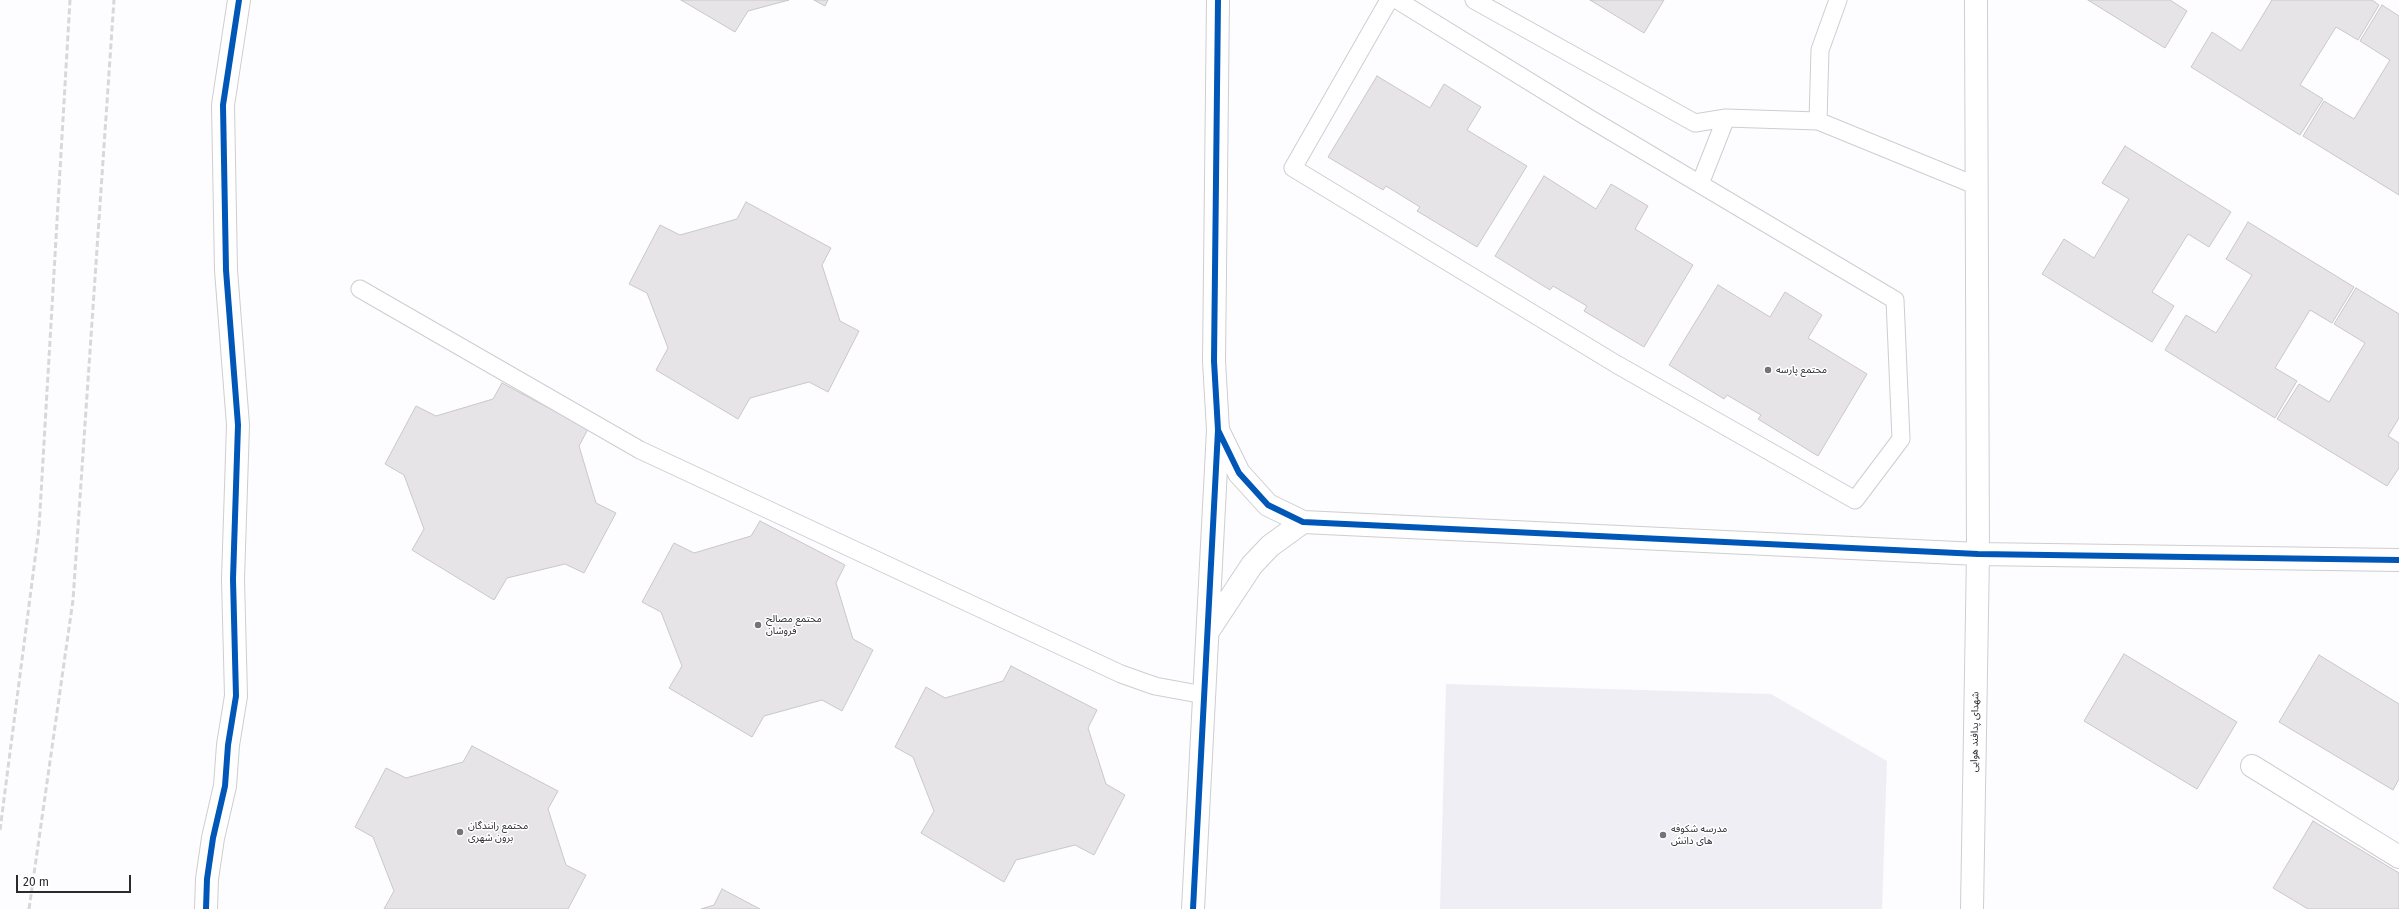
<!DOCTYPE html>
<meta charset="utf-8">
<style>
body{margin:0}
#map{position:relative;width:2399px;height:909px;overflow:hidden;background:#fdfcfe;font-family:"Fira Sans",sans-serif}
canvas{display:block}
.scale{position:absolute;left:16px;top:875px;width:115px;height:18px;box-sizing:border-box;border:2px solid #2a2930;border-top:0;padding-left:5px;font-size:12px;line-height:14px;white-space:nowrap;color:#2a2930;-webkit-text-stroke:3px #fff;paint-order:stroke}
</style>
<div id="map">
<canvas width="2399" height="909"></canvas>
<div class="scale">20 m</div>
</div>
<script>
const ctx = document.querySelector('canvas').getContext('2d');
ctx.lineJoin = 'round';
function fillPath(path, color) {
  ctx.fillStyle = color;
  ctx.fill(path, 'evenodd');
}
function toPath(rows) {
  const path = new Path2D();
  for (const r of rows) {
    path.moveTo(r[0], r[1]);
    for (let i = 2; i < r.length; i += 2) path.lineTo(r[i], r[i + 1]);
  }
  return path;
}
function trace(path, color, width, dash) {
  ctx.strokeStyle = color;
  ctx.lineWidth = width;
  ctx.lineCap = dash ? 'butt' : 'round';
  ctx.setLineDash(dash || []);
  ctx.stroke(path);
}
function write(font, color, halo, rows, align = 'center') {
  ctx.font = font + ' "Fira Sans","Noto Sans Arabic",sans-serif';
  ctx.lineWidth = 3;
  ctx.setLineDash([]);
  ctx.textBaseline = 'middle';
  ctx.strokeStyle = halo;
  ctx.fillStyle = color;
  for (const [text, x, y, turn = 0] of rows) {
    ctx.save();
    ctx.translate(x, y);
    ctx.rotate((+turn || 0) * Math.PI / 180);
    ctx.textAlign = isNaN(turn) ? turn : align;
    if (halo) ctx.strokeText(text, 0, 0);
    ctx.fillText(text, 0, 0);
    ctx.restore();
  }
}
fillPath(toPath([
 [1446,684,1771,694,1887,761,1882,909,1440,909]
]), '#f0eef5');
const building = toPath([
 [681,0,789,0,748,11,735,32,681,0],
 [814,0,828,0,825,6,814,0],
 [1590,0,1664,0,1644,33,1590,0],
 [2088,0,2170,0,2187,11,2165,48,2088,0],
 [2272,0,2372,0,2379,5,2358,40,2336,27,2300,85,2323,99,2300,135,2191,67,2212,32,2241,51,2272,0],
 [2382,5,2399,16,2399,195,2303,136,2324,101,2354,119,2390,60,2360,41,2382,5],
 [1377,76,1430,108,1444,84,1481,107,1467,130,1527,166,1477,247,1417,211,1420,207,1386,186,1383,190,1328,157,1377,76],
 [2125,146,2231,212,2209,247,2188,234,2152,292,2174,306,2152,342,2042,274,2064,239,2094,258,2129,199,2102,183,2125,146],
 [1544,176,1596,209,1611,184,1648,206,1635,229,1693,265,1644,347,1584,311,1587,306,1553,286,1550,290,1495,256,1544,176],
 [746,202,831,248,822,265,840,321,859,331,828,392,809,382,750,398,738,419,656,370,668,348,647,293,629,284,660,225,680,235,737,219,746,202],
 [2248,222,2354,287,2332,323,2310,310,2275,368,2297,381,2275,418,2165,350,2186,315,2216,333,2252,275,2226,259,2248,222],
 [1718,285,1770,317,1785,292,1822,315,1808,338,1867,374,1818,456,1758,419,1761,415,1727,395,1724,399,1669,365,1718,285],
 [2356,288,2399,314,2399,418,2388,436,2399,443,2399,468,2387,486,2277,419,2299,384,2329,402,2365,343,2334,324,2356,288],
 [502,383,588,429,579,446,596,503,616,513,584,573,565,564,507,578,494,600,412,550,424,529,404,475,385,464,416,406,436,416,493,399,502,383],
 [760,521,845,565,836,583,853,639,873,650,842,711,822,700,764,716,752,737,669,688,682,666,661,612,642,602,674,543,694,553,751,536,760,521],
 [2124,654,2237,722,2197,789,2084,721,2124,654],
 [2319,655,2399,704,2399,779,2393,790,2279,722,2319,655],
 [1011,666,1097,710,1088,728,1106,784,1125,795,1094,855,1075,845,1016,860,1004,882,921,833,934,811,913,757,895,747,926,687,945,698,1003,681,1011,666],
 [472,746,558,791,548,809,566,865,586,875,568,909,384,909,394,891,373,837,355,827,386,768,406,778,463,762,472,746],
 [2313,821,2399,873,2399,909,2308,909,2273,888,2313,821],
 [722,889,760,909,701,909,714,905,722,889]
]);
fillPath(building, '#e7e4e8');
trace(building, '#c9c7cb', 1);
const service = toPath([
 [1389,0,1293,168,1616,364,1855,500,1901,439,1895,300,1587,117,1397,0],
 [1474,0,1695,123,1726,118,1818,121],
 [1838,0,1820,50,1818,121,1977,186],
 [1700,184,1726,118],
 [360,289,640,450,1121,674,1155,686,1204,695]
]);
const minor = toPath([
 [1218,430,1239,473,1268,505,1303,522,1978,554,2399,560],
 [1209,630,1252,565,1270,546,1303,522],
 [2252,766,2399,857],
 [206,909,207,879,213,838,225,786,228,745,236,696,233,579,238,425,226,270,223,105,239,0],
 [1193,909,1218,430,1214,361,1218,0],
 [1972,909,1978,554,1976,0]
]);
trace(service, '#cecdd1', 19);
trace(minor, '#cecdd1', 24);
trace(service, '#fff', 17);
trace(minor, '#fff', 22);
trace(toPath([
 [0,830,39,528,70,0],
 [29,909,73,600,114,0]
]), '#d8d8d9', 3, [6, 3]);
trace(toPath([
 [1218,430,1239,473,1268,505,1303,522,1978,554,2399,560],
 [206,909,207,879,213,838,225,786,228,745,236,696,233,579,238,425,226,270,223,105,239,0],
 [1193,909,1218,430,1214,361,1218,0]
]), '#0057b8', 6);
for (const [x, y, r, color] of [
 [1768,370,4,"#747378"],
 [758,625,4,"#747378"],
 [460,832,4,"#747378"],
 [1663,835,4,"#747378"]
]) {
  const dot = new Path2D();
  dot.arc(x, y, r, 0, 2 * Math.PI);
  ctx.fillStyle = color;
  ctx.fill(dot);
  trace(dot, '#fff', 1.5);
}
write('10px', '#2a2930', '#fff', [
 ["محتمع پارسه",1776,370],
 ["محتمع مصالح",766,619],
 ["فروشان",766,631],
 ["محتمع رانندگان",468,826],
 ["برون شهری",468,838],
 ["مدرسه شکوفه",1671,829],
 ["های دانش",1671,841]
], 'left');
write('10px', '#2a2930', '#fff', [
 ["شهدای پدافند هوایی",1975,732,-89]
]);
</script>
